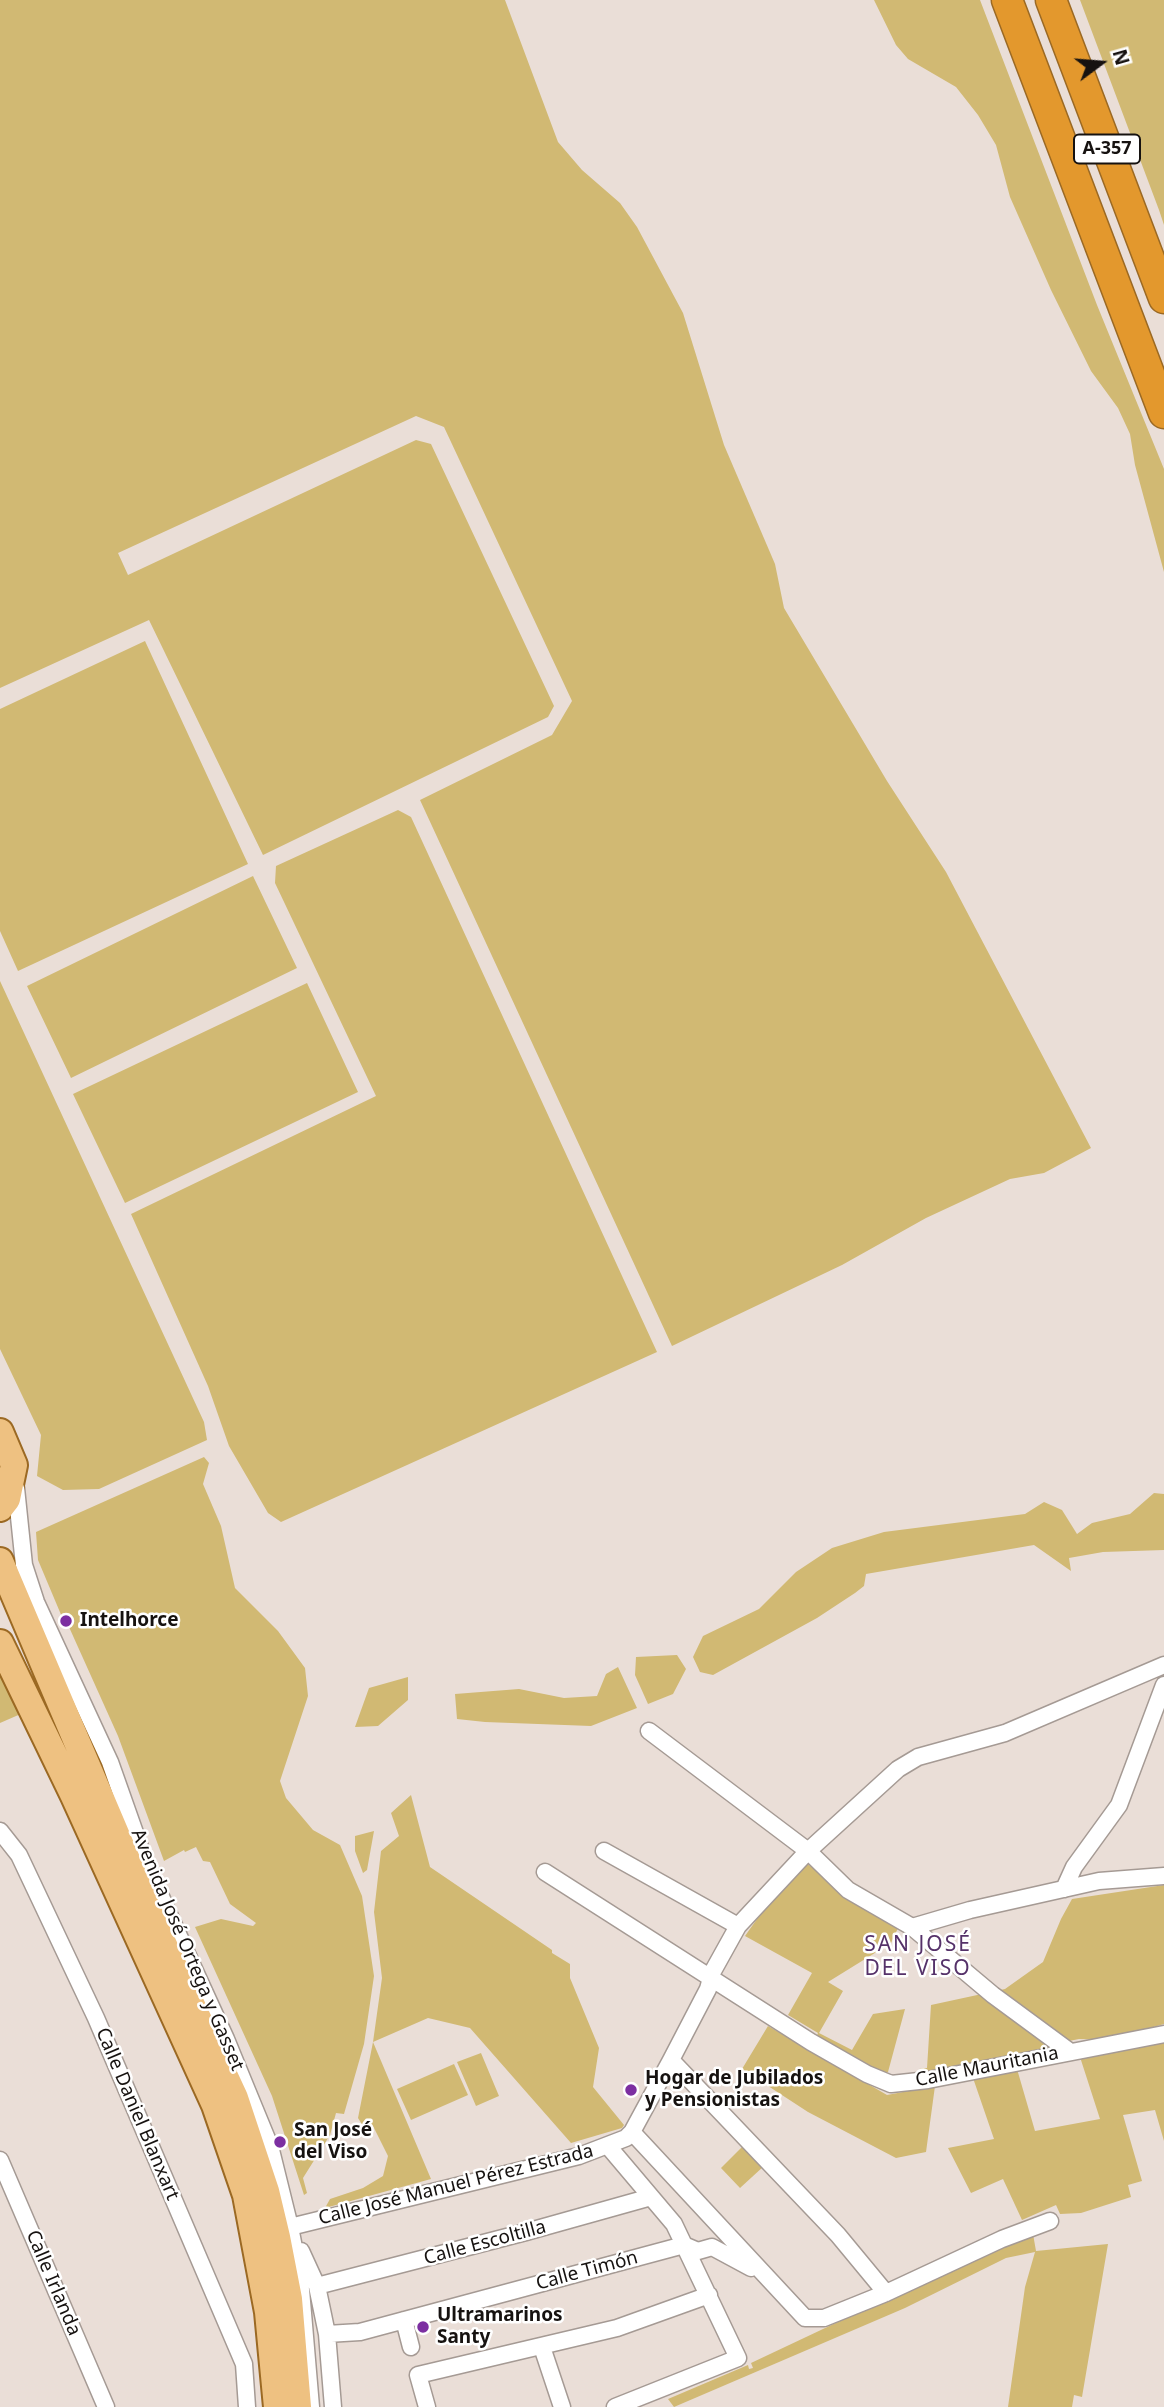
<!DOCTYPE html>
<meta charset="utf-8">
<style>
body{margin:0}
#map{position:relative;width:1164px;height:2407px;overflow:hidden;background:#eaded7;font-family:"Noto Sans",sans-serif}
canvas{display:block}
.north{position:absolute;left:1066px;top:28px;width:70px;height:70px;-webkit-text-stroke:5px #fff;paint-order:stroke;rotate:74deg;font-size:19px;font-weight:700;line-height:28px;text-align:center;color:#161210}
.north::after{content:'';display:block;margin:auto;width:24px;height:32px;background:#161210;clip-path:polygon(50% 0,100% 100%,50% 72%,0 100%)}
</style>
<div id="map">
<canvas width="1164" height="2407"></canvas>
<div class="north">N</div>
</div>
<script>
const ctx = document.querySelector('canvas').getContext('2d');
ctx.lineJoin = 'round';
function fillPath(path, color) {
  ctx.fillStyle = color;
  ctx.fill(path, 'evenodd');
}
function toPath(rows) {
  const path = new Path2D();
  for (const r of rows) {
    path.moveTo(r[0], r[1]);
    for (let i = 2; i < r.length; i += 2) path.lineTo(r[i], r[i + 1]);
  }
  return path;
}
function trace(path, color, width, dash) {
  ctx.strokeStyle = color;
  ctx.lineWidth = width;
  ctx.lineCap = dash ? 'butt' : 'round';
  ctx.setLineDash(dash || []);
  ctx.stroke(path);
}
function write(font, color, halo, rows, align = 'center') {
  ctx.font = font + ' "Noto Sans",sans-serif';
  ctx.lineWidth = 5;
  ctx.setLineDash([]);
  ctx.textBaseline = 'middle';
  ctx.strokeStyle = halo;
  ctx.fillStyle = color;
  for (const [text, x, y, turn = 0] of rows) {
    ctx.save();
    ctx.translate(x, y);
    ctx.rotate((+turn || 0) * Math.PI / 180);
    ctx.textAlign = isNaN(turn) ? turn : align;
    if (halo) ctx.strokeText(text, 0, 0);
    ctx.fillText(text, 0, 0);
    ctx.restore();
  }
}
fillPath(toPath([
 [0,0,505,0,558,142,582,170,620,203,637,227,683,313,724,445,775,564,784,608,887,781,946,872,1091,1148,1044,1173,1010,1179,926,1218,842,1265,672,1346,420,800,552,735,572,701,444,427,416,416,118,553,128,575,416,440,431,444,554,706,548,717,263,855,149,620,0,688],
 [874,0,980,0,1097,305,1164,469,1164,572,1135,465,1130,434,1118,408,1091,371,1051,290,1010,197,996,145,978,115,956,87,908,59,896,45],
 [1080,0,1164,0,1164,225,1159,210],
 [145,641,248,864,18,971,0,931,0,709],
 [398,810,411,817,657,1352,281,1522,268,1513,229,1446,208,1386,131,1214,376,1096,275,883,276,866],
 [253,876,297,968,71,1078,27,986],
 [0,981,204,1422,207,1440,99,1489,63,1490,37,1476,41,1435,0,1349],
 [307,983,358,1092,125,1203,73,1094],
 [204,1457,209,1463,203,1484,221,1526,235,1588,278,1631,305,1668,308,1696,280,1781,286,1798,313,1830,340,1845,362,1896,374,1976,364,2044,344,2114,336,2113,330,2135,303,2178,307,2193,304,2195,272,2096,195,1927,221,1919,253,1926,256,1923,230,1904,210,1862,203,1861,196,1847,185,1852,184,1850,164,1861,118,1736,69,1627,72,1625,67,1615,62,1617,38,1560,36,1532],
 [1154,1493,1164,1494,1164,1550,1103,1552,1069,1558,1071,1571,1034,1545,866,1574,864,1586,855,1593,817,1618,713,1675,700,1672,693,1657,703,1636,759,1609,796,1572,832,1548,884,1532,1025,1514,1044,1502,1062,1510,1077,1534,1092,1523,1130,1514],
 [677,1655,686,1669,673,1694,648,1704,635,1675,636,1657],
 [618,1667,637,1708,591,1726,485,1722,457,1719,455,1694,519,1689,564,1698,597,1696,606,1674],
 [0,1675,23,1713,0,1723],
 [408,1677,408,1700,378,1726,355,1727,369,1688],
 [411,1795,430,1867,552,1950,552,1953,570,1964,570,1978,599,2048,593,2087,624,2125,622,2128,571,2143,470,2028,428,2018,373,2042,431,2179,325,2208,330,2199,363,2188,383,2176,388,2156,372,2124,363,2126,358,2118,373,2042,382,1978,374,1912,381,1851,399,1836,391,1813],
 [374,1831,367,1870,363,1873,355,1851,355,1836],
 [806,1863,898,1928,891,1943,828,1982,843,1991,819,2033,852,2050,873,2014,905,2009,888,2072,881,2075,815,2040,818,2033,788,2015,812,1973,745,1936,769,1902],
 [1164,1885,1164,2024,1109,2040,1079,2039,1049,2045,1048,2049,927,2074,919,2069,927,2068,931,2005,1005,1989,1043,1962,1061,1919,1072,1899],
 [768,2026,887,2095,935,2086,926,2152,896,2158,808,2112,742,2069],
 [1164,2041,1164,2141,1155,2110,1123,2115,1142,2181,1128,2185,1131,2197,1081,2213,1060,2214,1056,2205,1022,2220,1003,2179,971,2193,948,2148,994,2139,973,2078,1017,2069,1035,2131,1100,2119,1080,2057],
 [481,2053,499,2096,476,2106,457,2062],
 [454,2064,468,2095,411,2120,397,2089],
 [744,2145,764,2166,740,2188,721,2168],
 [1033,2234,1036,2251,1108,2244,1082,2397,1074,2395,1072,2407,1008,2407,1025,2287,1035,2252,1006,2258,905,2308,674,2407,668,2399,748,2365,749,2369,753,2368,751,2363,1001,2245]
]), '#d1b973');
const minor = toPath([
 [16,1488,24,1565,36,1602,110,1762,146,1864,226,2039,270,2146,290,2227,300,2278,311,2407],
 [649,1731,808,1851,848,1890,912,1927,993,1995,1069,2051],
 [0,1831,19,1855,96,2018,244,2364,247,2407],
 [604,1851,738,1926],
 [545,1872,811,2042,867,2074,891,2084,928,2080,1164,2034],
 [1064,1889,1074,1867,1119,1805,1164,1685],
 [912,1927,970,1910,1099,1881,1164,1876],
 [671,2060,838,2235,886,2293],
 [632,2132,805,2318,824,2318,886,2293,1002,2239,1050,2221],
 [608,2146,674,2224,684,2245,698,2251,712,2247,751,2268],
 [0,2160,106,2407],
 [290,2227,579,2156,626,2138,632,2132,671,2060,708,1989,713,1971,738,1926,808,1851,898,1769,918,1757,1005,1733,1164,1665],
 [301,2251,317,2286,327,2334,333,2407],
 [317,2286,526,2232,651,2197],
 [404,2320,411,2347],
 [327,2334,360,2332,684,2245,738,2358,615,2407],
 [542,2347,562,2407],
 [427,2407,418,2375,617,2328,709,2295]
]);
const primary = toPath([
 [0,1432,14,1465,7,1499,0,1508],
 [0,1561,157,1930,235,2098,266,2191,277,2237,289,2299,298,2407],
 [0,1643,74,1796,215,2105,246,2195,268,2312,277,2407]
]);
const motorway = toPath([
 [1007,0,1164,413],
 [1051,0,1164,298]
]);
trace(minor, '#a59a94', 19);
trace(primary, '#9b6923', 30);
trace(motorway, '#9b6923', 33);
trace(minor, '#fff', 16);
trace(primary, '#eec181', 26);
trace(motorway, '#e3982d', 30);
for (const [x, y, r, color] of [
 [66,1621,7,"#7c2fa1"],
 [631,2090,7,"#7c2fa1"],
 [280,2142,7,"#7c2fa1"],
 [423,2327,7,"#7c2fa1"]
]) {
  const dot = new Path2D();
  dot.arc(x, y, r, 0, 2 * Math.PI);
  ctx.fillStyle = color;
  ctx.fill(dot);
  trace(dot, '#fff', 2.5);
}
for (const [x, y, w] of [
 [1107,149,66]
]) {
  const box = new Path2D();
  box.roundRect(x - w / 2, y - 14.5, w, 29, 5);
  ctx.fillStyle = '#fff';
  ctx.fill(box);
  trace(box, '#161210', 2);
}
write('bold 18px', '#161210', null, [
 ["A-357",1107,149]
]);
write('bold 19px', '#161210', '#fff', [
 ["Intelhorce",80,1621],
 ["Hogar de Jubilados",645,2079],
 ["y Pensionistas",645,2101],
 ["San José",294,2131],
 ["del Viso",294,2153],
 ["Ultramarinos",437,2316],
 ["Santy",437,2338]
], 'left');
write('19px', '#161210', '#fff', [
 ["Avenida José Ortega y Gasset",187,1950,67],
 ["Calle Mauritania",987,2067,-11],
 ["Calle Daniel Blanxart",137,2114,67],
 ["Calle José Manuel Pérez Estrada",456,2185,-14],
 ["Calle Escoltilla",485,2243,-15],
 ["Calle Timón",587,2271,-15],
 ["Calle Irlanda",53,2283,67]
]);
ctx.letterSpacing = '2px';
write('21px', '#553169', '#fff', [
 ["SAN JOSÉ",918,1945],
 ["DEL VISO",918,1969]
]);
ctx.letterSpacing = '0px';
</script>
